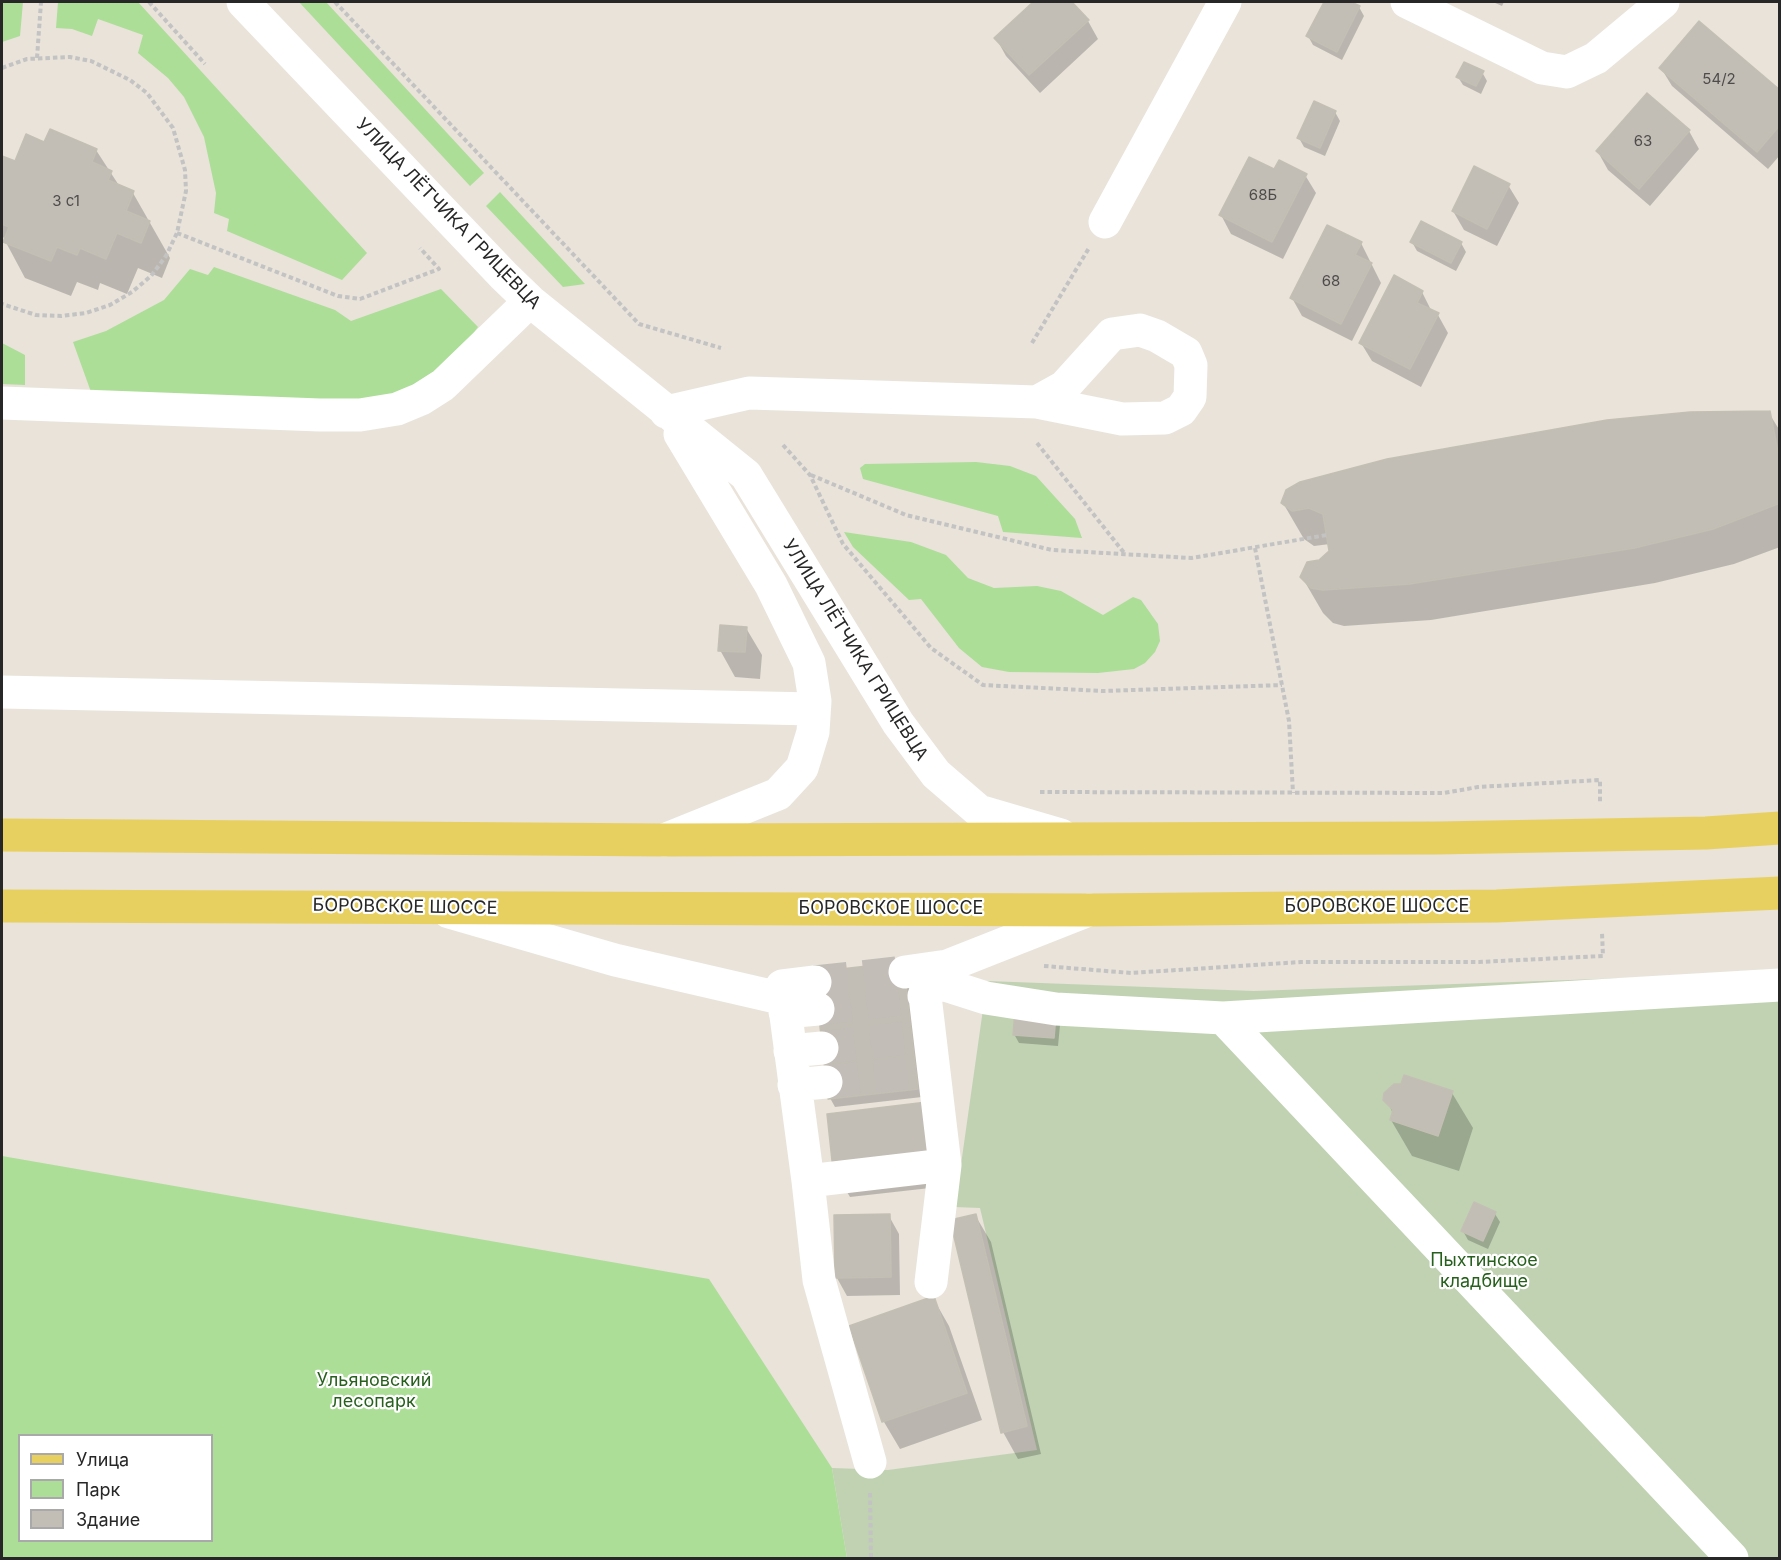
<!DOCTYPE html>
<meta charset="utf-8">
<style>
body{margin:0}
#map{position:relative;width:1781px;height:1560px;overflow:hidden;background:#e9e3da;font-family:Inter,sans-serif}
canvas{display:block}
.frame{position:absolute;inset:0;border:3px solid #272727;pointer-events:none}
.legend{position:absolute;left:18px;top:1434px;width:195px;height:108px;box-sizing:border-box;background:#fff;border:2px solid #a9a9a9;margin:0;padding:8px 10px;list-style:none;font-size:18px;color:#272727}
.legend li{display:flex;align-items:center;gap:12px;height:30px}
.legend b{width:30px;border:2px solid #a9a9a9}
</style>
<div id="map">
<canvas width="1781" height="1560"></canvas>
<div class="frame"></div>
<ul class="legend">
<li><b style="height:8px;background:#e8d060"></b>Улица</li>
<li><b style="height:16px;background:#acde98"></b>Парк</li>
<li><b style="height:16px;background:#c2bdb5"></b>Здание</li>
</ul>
</div>
<script>
const ctx = document.querySelector('canvas').getContext('2d');
ctx.lineJoin = 'round';
function fillPath(path, color) {
  ctx.fillStyle = color;
  ctx.fill(path, 'evenodd');
}
function toPath(rows) {
  const path = new Path2D();
  for (const r of rows) {
    path.moveTo(r[0], r[1]);
    for (let i = 2; i < r.length; i += 2) path.lineTo(r[i], r[i + 1]);
  }
  return path;
}
function trace(path, color, width, dash) {
  ctx.strokeStyle = color;
  ctx.lineWidth = width;
  ctx.lineCap = dash ? 'butt' : 'round';
  ctx.setLineDash(dash || []);
  ctx.stroke(path);
}
function write(font, color, halo, rows, align = 'center') {
  ctx.font = font + ' Inter,sans-serif';
  ctx.lineWidth = 4.5;
  ctx.setLineDash([]);
  ctx.textBaseline = 'middle';
  ctx.strokeStyle = halo;
  ctx.fillStyle = color;
  for (const [text, x, y, turn = 0] of rows) {
    ctx.save();
    ctx.translate(x, y);
    ctx.rotate((+turn || 0) * Math.PI / 180);
    ctx.textAlign = isNaN(turn) ? turn : align;
    if (halo) ctx.strokeText(text, 0, 0);
    ctx.fillText(text, 0, 0);
    ctx.restore();
  }
}
fillPath(toPath([
 [2,2,23,2,20,36,2,42],
 [58,2,138,2,367,253,342,280,227,231,229,219,214,213,216,193,204,137,184,97,168,78,138,53,143,35,98,19,92,36,72,29,56,28],
 [299,2,326,2,484,173,470,186],
 [500,192,585,284,563,287,486,206],
 [214,267,335,310,351,321,441,289,478,327,455,358,399,394,366,401,91,392,73,342,106,331,164,300,190,269,208,275],
 [2,343,25,355,25,385,2,384],
 [976,462,1010,466,1036,476,1075,519,1082,538,1003,532,998,516,863,479,860,468,865,464],
 [844,532,911,542,946,555,968,578,994,588,1037,586,1061,591,1103,615,1133,597,1141,600,1158,624,1160,641,1155,652,1145,663,1134,669,1098,673,1009,672,982,667,959,648,921,599,909,600,853,547],
 [2,1156,709,1279,832,1468,847,1558,2,1558],
 [20,1436,212,1436,212,1540,20,1540]
]), '#acde98');
fillPath(toPath([
 [1779,971,1779,1558,847,1558,832,1468,888,1470,1037,1450,980,1208,955,1207,987,981,1254,991,1714,975]
]), '#c0d2b2');
fillPath(toPath([
 [1036,2,1070,2,1088,21,1098,39,1040,93,1006,56,996,38],
 [1326,2,1348,2,1359,7,1364,16,1342,60,1313,45,1308,36],
 [1493,2,1504,2,1502,6],
 [1661,68,1780,92,1780,155,1768,169,1672,86],
 [1482,72,1487,81,1481,94,1463,85,1458,77],
 [1335,112,1340,121,1325,156,1304,147,1299,138],
 [1689,131,1699,149,1650,206,1608,170,1598,152],
 [45,144,96,150,120,187,133,193,170,258,162,278,138,268,127,294,100,283,98,290,77,282,71,296,25,278,2,235,2,158,15,163],
 [1275,171,1305,175,1316,193,1283,259,1231,234,1221,215],
 [1508,185,1519,203,1497,246,1464,230,1453,211],
 [1412,242,1461,243,1466,252,1456,271,1417,251],
 [1361,243,1381,283,1352,341,1302,316,1292,298],
 [1422,292,1432,312,1438,315,1448,333,1421,387,1372,361,1361,343],
 [1769,413,1780,431,1780,547,1734,564,1655,583,1431,620,1344,626,1333,623,1323,613,1302,577,1331,551,1330,544,1314,546,1304,539,1283,503],
 [746,628,762,655,760,679,735,677,720,650],
 [907,972,922,1097,835,1107,830,1098],
 [1016,1013,1060,1025,1058,1046,1019,1043,1014,1034],
 [1452,1093,1473,1128,1459,1171,1412,1156,1391,1120,1393,1114,1385,1094],
 [834,1170,948,1186,850,1197],
 [1475,1204,1495,1214,1500,1222,1488,1249,1468,1240,1463,1231],
 [975,1215,991,1242,1041,1454,1018,1459,1003,1432],
 [889,1216,899,1234,900,1295,847,1296,837,1278],
 [933,1298,949,1326,982,1420,900,1449,884,1422,851,1327]
]), '#0003');
const building = toPath([
 [1033,2,1072,2,1089,20,1029,75,994,38,1033,2],
 [1324,2,1351,2,1360,6,1337,52,1306,36,1324,2],
 [1699,21,1780,90,1780,125,1757,152,1659,68,1699,21],
 [1464,62,1484,71,1476,86,1456,77,1464,62],
 [1647,93,1690,130,1639,189,1596,151,1647,93],
 [1314,101,1336,111,1320,148,1297,138,1314,101],
 [50,129,97,149,92,162,112,171,108,180,134,191,126,211,150,221,141,243,117,233,106,259,80,248,77,255,57,247,51,261,3,242,9,227,2,224,2,156,15,161,26,134,44,142,50,129],
 [1249,157,1274,169,1279,160,1307,174,1272,242,1219,215,1249,157],
 [1474,166,1510,184,1487,229,1452,211,1474,166],
 [1421,221,1462,242,1451,263,1410,242,1421,221],
 [1327,225,1362,242,1355,255,1372,263,1341,324,1290,298,1327,225],
 [1394,275,1423,291,1417,303,1439,313,1410,369,1359,343,1394,275],
 [1770,411,1780,463,1780,503,1713,529,1634,548,1409,584,1323,590,1311,588,1300,577,1307,562,1319,560,1329,551,1323,514,1309,508,1292,511,1281,503,1286,490,1300,482,1387,459,1607,420,1690,412,1770,411],
 [720,625,747,627,745,652,718,651,720,625],
 [903,962,918,1089,828,1099,814,972,903,962],
 [1015,1011,1056,1015,1054,1038,1013,1035,1015,1011],
 [1404,1075,1453,1091,1438,1136,1390,1120,1393,1110,1383,1100,1384,1093,1394,1084,1401,1084,1404,1075],
 [927,1102,933,1159,833,1170,827,1114,927,1102],
 [1474,1202,1496,1212,1483,1241,1461,1231,1474,1202],
 [890,1214,891,1277,835,1278,834,1215,890,1214],
 [976,1214,1027,1426,1001,1433,950,1220,976,1214],
 [934,1296,967,1393,882,1422,849,1326,934,1296]
]);
fillPath(building, '#c2bdb5');
trace(building, '#c4bfb4', 1.5);
trace(toPath([
 [815,982,905,972],
 [818,1009,908,998],
 [822,1048,912,1037],
 [826,1082,916,1072]
]), '#c2bdb6', 33, [33, 16]);
trace(toPath([
 [149,2,205,64],
 [335,2,639,324,721,348],
 [37,58,41,2],
 [2,68,27,59,70,57,91,61,130,80,147,93,173,128,185,170,186,191,177,233,166,256,151,276,132,292,110,305,86,313,61,316,36,315,2,304],
 [177,233,338,296,360,299,439,269,420,248],
 [1032,343,1089,248],
 [1037,443,1125,554],
 [783,445,810,475,843,544,931,648,983,685,1103,691,1282,685],
 [811,475,906,515,1052,550,1191,558,1327,535],
 [1255,548,1289,721,1293,793],
 [1040,792,1444,793,1478,787,1600,780,1600,802],
 [1044,966,1131,973,1301,962,1479,962,1603,956,1602,933],
 [870,1493,871,1558]
]), '#c3c3c3', 4, [4.5, 3]);
trace(toPath([
 [243,2,504,276,530,301,746,475,898,723,936,774,979,811,1061,835],
 [1407,2,1542,68,1567,72,1596,58,1663,2],
 [1105,222,1225,2],
 [2,403,320,415,360,415,397,409,421,399,443,385,530,301],
 [666,412,749,393,1037,402,1122,419,1165,418,1181,410,1190,397,1191,365,1186,353,1157,336,1140,330,1112,334,1064,387,1037,402],
 [2,692,814,709],
 [664,840,778,794,802,768,813,732,815,701,809,663,771,585,680,434],
 [449,912,615,960,784,999],
 [905,972,947,966],
 [815,982,782,986,808,1181,945,1165,925,996],
 [939,983,986,998,1056,1009,1223,1018,1780,985],
 [924,996,939,983,947,966,1089,910],
 [785,1012,818,1009],
 [1223,1018,1732,1558],
 [790,1051,822,1048],
 [794,1085,826,1082],
 [808,1181,819,1280,870,1462],
 [931,1282,945,1165]
]), '#fff', 33);
trace(toPath([
 [2,835,664,840,1438,838,1706,833,1780,828],
 [2,906,1090,910,1497,906,1780,893]
]), '#e8d060', 33);
write('15px', '#4e4c4a', null, [
 ["54/2",1719,79],
 ["63",1643,141],
 ["68Б",1263,195],
 ["3 с1",66,201],
 ["68",1331,281]
]);
write('18px', '#272727', '#fff', [
 ["УЛИЦА ЛЁТЧИКА ГРИЦЕВЦА",448,214,46],
 ["УЛИЦА ЛЁТЧИКА ГРИЦЕВЦА",855,650,58],
 ["БОРОВСКОЕ ШОССЕ",405,907,1],
 ["БОРОВСКОЕ ШОССЕ",1377,907],
 ["БОРОВСКОЕ ШОССЕ",891,909]
]);
write('18px', '#275f1d', '#fff', [
 ["Пыхтинское",1484,1261],
 ["кладбище",1484,1282],
 ["Ульяновский",374,1381],
 ["лесопарк",374,1402]
]);
</script>
